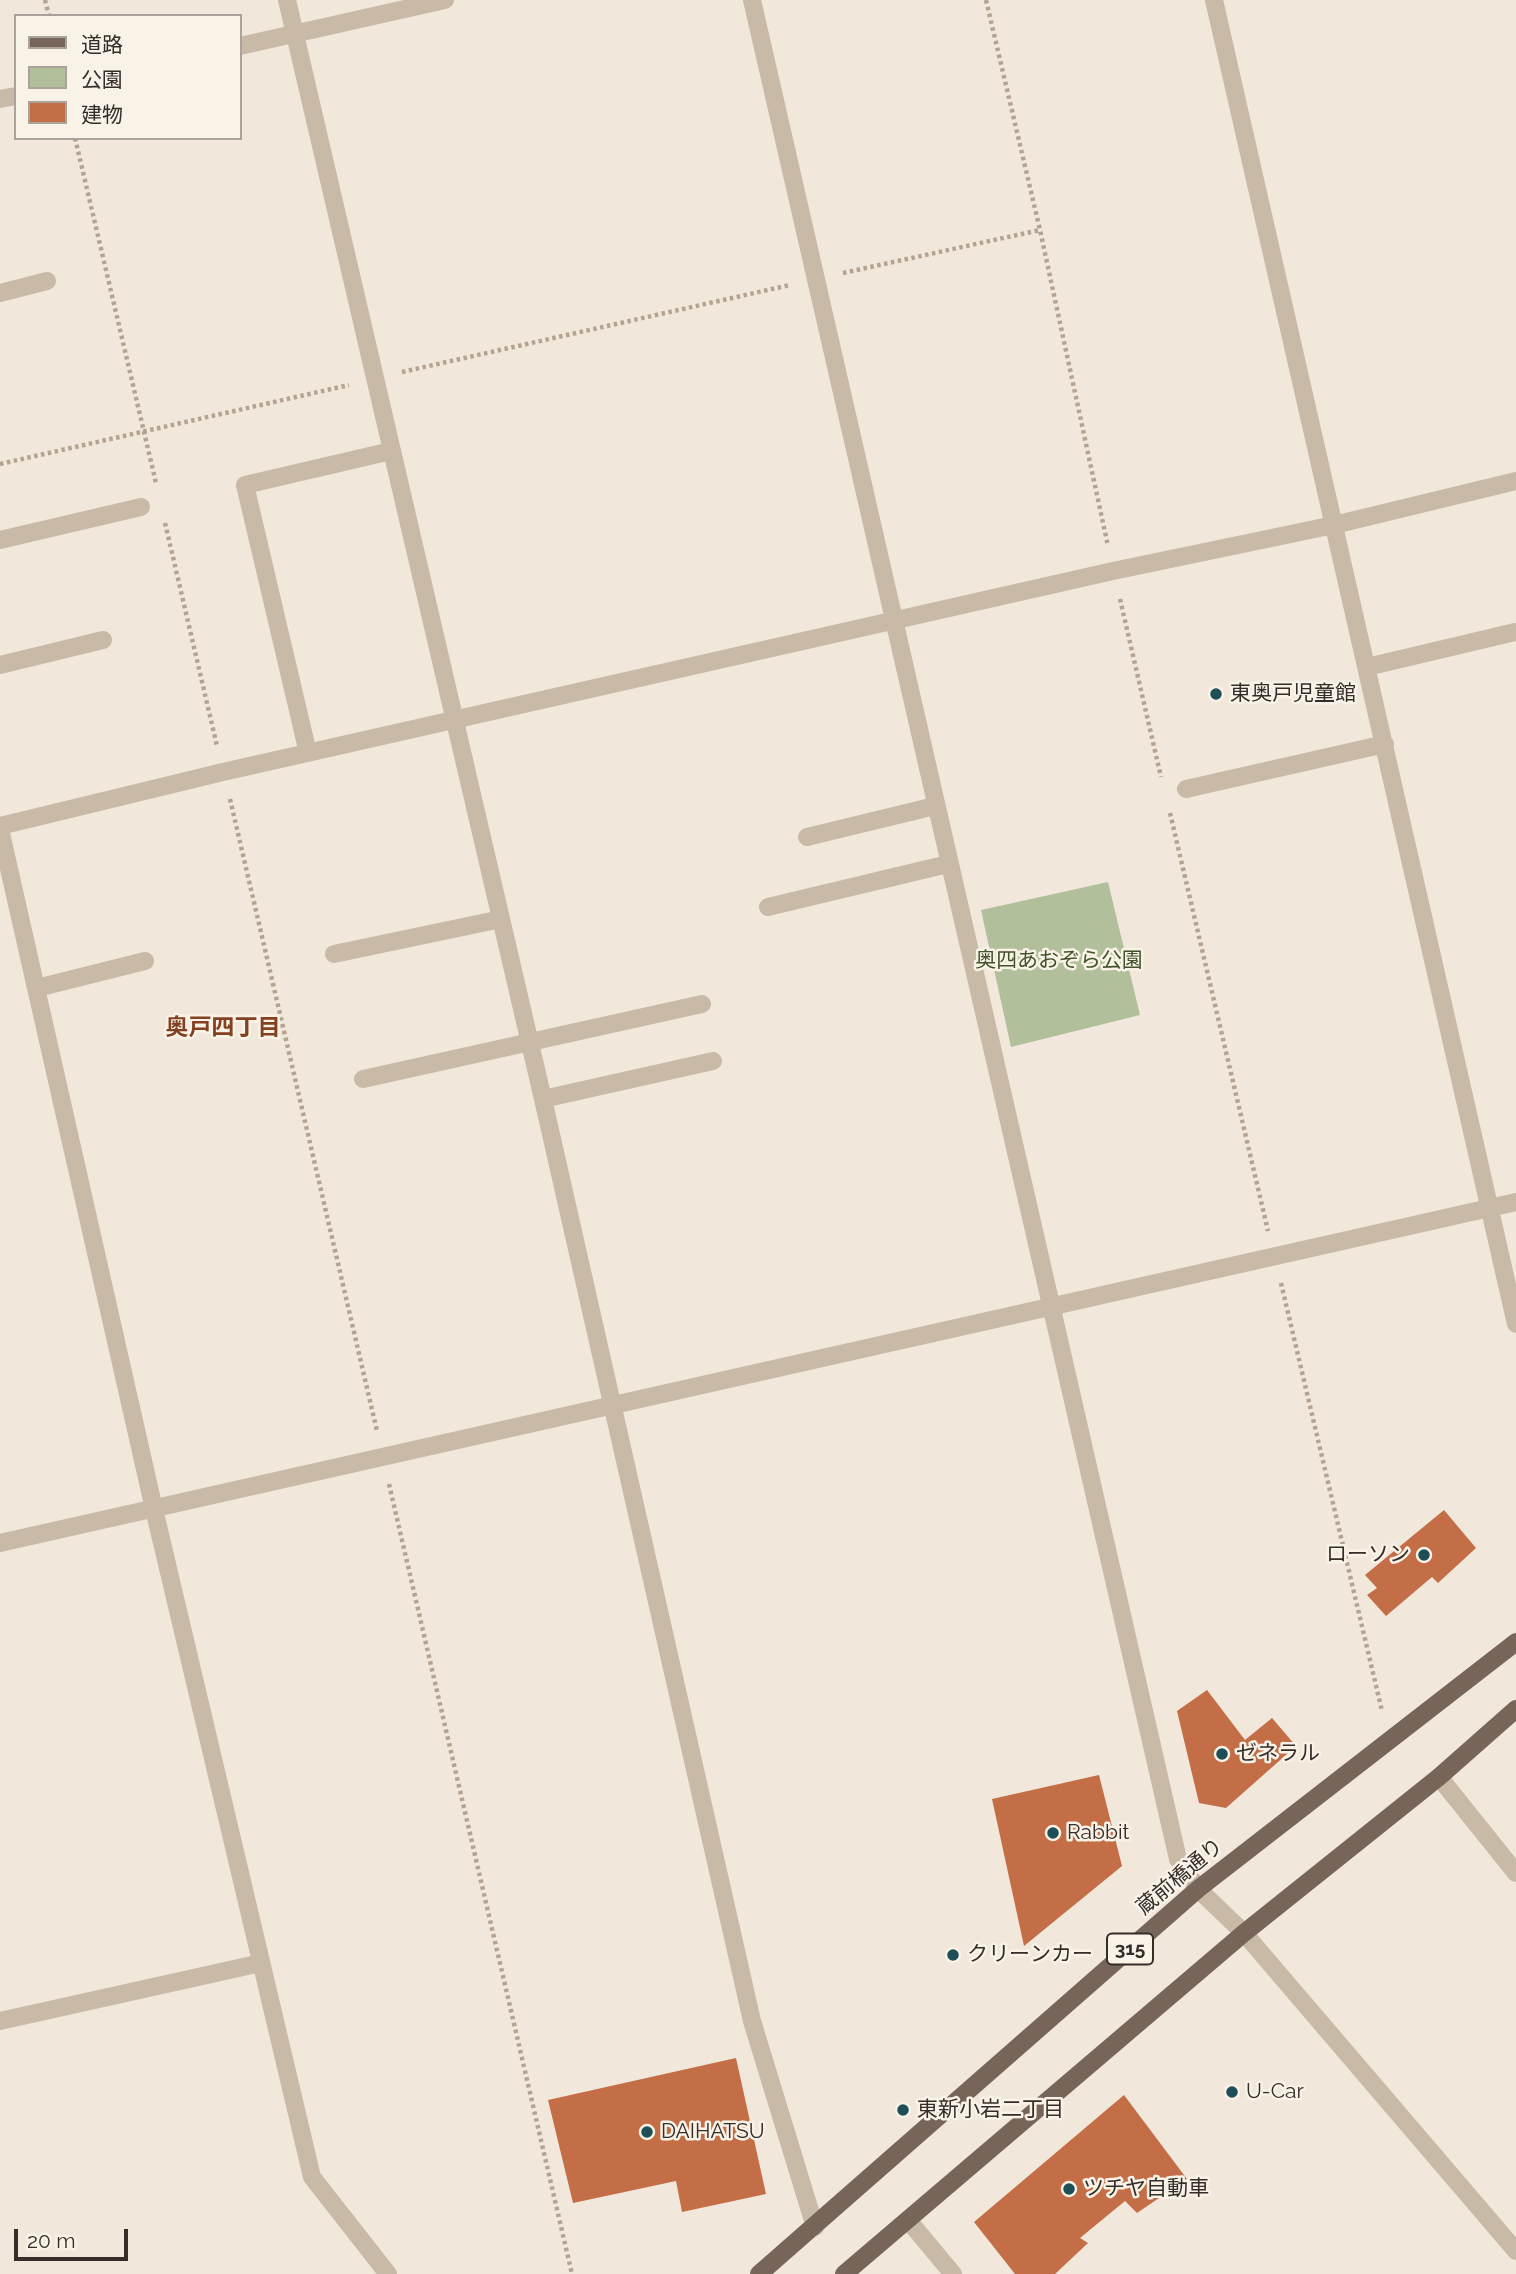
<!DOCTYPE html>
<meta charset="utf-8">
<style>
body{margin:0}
#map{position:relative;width:1516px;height:2274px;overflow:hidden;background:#f1e8db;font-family:Raleway,"Noto Sans JP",sans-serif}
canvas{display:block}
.legend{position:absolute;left:14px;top:14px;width:228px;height:126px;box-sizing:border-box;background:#f9f2e7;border:2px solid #aba39b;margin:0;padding:9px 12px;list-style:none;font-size:21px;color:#362d28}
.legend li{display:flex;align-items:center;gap:14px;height:35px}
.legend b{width:35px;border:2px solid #aba39b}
.scale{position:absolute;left:14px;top:2229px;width:114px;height:32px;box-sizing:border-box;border:4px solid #362d28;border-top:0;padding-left:9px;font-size:21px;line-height:24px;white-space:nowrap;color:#362d28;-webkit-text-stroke:5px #f9f2e7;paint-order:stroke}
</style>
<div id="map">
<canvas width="1516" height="2274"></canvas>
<ul class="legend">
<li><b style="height:9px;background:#776559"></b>道路</li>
<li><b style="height:19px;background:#b1c09b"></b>公園</li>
<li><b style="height:19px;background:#c36e47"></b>建物</li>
</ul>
<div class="scale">20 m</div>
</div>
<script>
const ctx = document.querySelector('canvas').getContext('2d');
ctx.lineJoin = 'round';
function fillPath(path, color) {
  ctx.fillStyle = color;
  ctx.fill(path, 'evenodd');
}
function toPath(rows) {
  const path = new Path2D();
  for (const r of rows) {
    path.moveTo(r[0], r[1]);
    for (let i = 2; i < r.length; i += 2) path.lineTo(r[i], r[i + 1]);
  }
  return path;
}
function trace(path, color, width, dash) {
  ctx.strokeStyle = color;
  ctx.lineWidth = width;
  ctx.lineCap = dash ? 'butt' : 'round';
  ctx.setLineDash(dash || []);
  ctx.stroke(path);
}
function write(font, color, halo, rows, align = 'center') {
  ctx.font = font + ' Raleway,"Noto Sans JP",sans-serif';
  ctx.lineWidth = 5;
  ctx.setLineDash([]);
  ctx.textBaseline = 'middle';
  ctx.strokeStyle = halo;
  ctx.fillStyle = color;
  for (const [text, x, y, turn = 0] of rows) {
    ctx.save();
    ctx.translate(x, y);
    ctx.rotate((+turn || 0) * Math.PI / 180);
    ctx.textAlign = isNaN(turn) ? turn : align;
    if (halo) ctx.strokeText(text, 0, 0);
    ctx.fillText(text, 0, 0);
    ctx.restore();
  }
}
fillPath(toPath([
 [1108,882,1140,1015,1011,1047,981,910]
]), '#b1c09b');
fillPath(toPath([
 [1444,1510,1476,1548,1438,1583,1432,1577,1386,1616,1367,1595,1377,1588,1365,1575],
 [1207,1690,1245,1740,1272,1718,1296,1746,1226,1808,1199,1803,1177,1711],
 [1099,1775,1122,1866,1024,1946,992,1799],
 [736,2058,766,2194,682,2212,676,2181,573,2203,548,2100],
 [1124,2095,1187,2179,1137,2213,1125,2201,1080,2238,1088,2243,1055,2274,1015,2274,974,2222]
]), '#c36e47');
trace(toPath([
 [45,0,49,16],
 [986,0,1040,230,1108,546],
 [75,138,156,483],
 [843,273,1040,230],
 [402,372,790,285],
 [0,464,349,385],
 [165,523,217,746],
 [1120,599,1161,777],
 [230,799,377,1431],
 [1170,813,1268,1231],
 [1281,1283,1382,1711],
 [389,1484,572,2274]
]), '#b5a391', 4.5, [3.5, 3.5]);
trace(toPath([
 [287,0,543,1099,752,2021,815,2227],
 [752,0,1178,1859,1198,1889,1244,1933,1516,2251],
 [1214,0,1516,1324],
 [240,46,445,0],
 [0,99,16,96],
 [0,293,47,281],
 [0,540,141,507],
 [0,665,103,640],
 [1367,667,1515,632],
 [308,753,245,485,391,451],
 [1186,789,1385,744],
 [0,826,223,772,1113,571,1334,525,1516,481],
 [0,829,154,1509,312,2177,388,2274],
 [807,837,935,806],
 [768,907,948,864],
 [334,954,501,919],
 [37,988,145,961],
 [363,1079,702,1004],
 [543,1099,713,1061],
 [0,1543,1516,1202],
 [1439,1777,1516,1873],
 [0,2021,261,1963],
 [908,2220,953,2274]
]), '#c9b9a7', 18);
trace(toPath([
 [759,2274,1198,1889,1516,1642],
 [844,2274,1244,1933,1439,1777,1516,1709]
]), '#776559', 18);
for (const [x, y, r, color] of [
 [1216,694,7,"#1e4e56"],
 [1424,1555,7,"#1e4e56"],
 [1222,1754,7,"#1e4e56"],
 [1053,1833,7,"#1e4e56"],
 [953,1955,7,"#1e4e56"],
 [1232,2092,7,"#1e4e56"],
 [903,2110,7,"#1e4e56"],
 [647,2132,7,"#1e4e56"],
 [1069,2189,7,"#1e4e56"]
]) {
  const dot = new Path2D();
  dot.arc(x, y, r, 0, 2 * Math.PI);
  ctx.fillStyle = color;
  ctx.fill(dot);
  trace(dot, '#f9f2e7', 2.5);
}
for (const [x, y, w] of [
 [1130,1949,46]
]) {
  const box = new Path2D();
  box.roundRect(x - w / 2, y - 15.5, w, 31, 5);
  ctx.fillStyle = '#f9f2e7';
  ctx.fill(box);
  trace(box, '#362d28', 2);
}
write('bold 19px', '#362d28', null, [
 ["315",1130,1949]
]);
write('21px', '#362d28', '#f9f2e7', [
 ["東奥戸児童館",1230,694],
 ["ローソン",1410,1555,"right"],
 ["ゼネラル",1236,1754],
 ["Rabbit",1067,1833],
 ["クリーンカー",967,1955],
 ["U-Car",1246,2092],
 ["東新小岩二丁目",917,2110],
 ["DAIHATSU",661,2132],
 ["ツチヤ自動車",1083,2189]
], 'left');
write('21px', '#42532c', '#f9f2e7', [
 ["奥四あおぞら公園",1059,961]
]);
write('21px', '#362d28', '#f9f2e7', [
 ["蔵前橋通り",1180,1877,-40]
]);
write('bold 23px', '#834122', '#f9f2e7', [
 ["奥戸四丁目",223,1028]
]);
</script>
